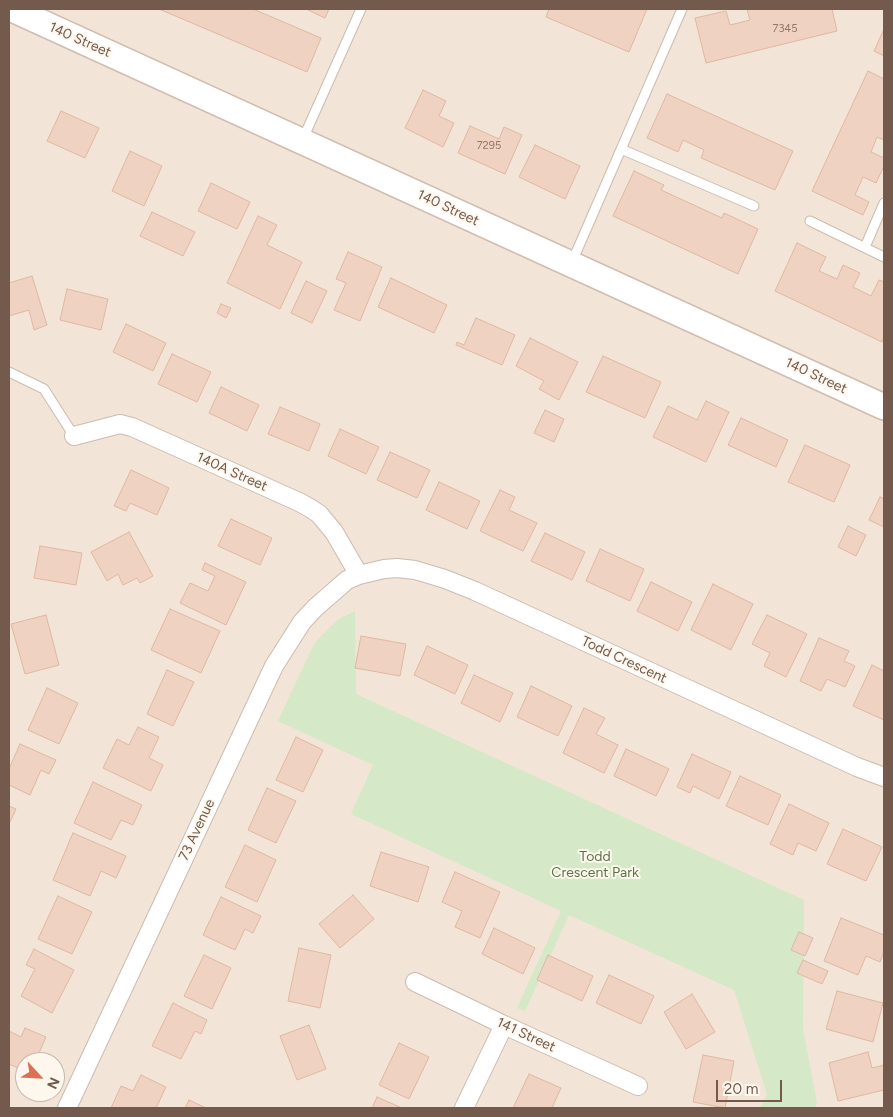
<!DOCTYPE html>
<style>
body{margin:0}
#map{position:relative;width:893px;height:1117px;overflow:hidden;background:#fbf3e8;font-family:Figtree,sans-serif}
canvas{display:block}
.frame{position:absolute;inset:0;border:10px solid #735a4d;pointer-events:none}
.north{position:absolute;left:15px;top:1052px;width:50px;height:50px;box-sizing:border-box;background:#fef7ee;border:1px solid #c6b8ae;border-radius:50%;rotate:115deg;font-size:14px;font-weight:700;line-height:20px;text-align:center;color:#735a4d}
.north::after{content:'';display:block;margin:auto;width:18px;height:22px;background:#dc7055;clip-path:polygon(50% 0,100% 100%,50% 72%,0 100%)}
.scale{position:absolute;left:716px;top:1080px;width:66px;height:22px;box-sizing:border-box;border:2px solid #735a4d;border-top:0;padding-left:6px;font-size:15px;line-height:18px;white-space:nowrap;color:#735a4d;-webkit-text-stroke:4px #fef7ee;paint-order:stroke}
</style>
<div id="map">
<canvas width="893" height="1117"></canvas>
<div class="frame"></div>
<div class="north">N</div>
<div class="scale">20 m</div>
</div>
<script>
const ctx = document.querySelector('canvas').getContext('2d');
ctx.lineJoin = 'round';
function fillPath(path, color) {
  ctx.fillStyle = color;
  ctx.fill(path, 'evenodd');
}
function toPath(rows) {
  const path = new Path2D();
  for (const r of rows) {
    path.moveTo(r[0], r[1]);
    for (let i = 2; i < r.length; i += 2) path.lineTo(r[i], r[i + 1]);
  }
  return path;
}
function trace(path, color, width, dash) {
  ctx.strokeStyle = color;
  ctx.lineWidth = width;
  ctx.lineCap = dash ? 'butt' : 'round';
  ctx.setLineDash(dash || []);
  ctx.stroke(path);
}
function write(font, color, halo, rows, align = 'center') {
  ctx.font = font + ' Figtree,sans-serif';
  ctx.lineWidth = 4;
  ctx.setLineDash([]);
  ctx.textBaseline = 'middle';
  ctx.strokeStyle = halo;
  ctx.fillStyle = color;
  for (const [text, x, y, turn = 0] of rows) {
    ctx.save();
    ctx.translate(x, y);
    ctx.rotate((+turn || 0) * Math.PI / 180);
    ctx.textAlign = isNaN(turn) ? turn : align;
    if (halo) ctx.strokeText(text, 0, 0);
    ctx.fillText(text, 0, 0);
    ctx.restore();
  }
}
fillPath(toPath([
 [9,9,884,9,884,1108,9,1108],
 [25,1062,55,1062,55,1092,25,1092]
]), '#f2e5d7');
fillPath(toPath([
 [355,611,356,694,804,900,803,1029,817,1103,815,1108,760,1108,767,1094,734,990,569,915,525,1011,517,1008,561,911,351,814,373,765,278,721,314,644,326,631,339,619]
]), '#d5e8c7');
const building = toPath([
 [159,9,253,9,321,38,307,72,159,9],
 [306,9,329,9,325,18,306,9],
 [549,9,647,9,629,52,546,17,549,9],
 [747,9,832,9,837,31,706,63,695,18,726,11,730,25,750,20,747,9],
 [884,29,884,56,874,51,884,29],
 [868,71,884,79,884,140,877,137,871,152,884,158,884,166,876,183,863,177,855,195,869,202,863,215,812,191,868,71],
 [423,90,446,101,439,116,454,123,443,147,405,128,423,90],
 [667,94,793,151,775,190,701,158,704,150,683,140,678,152,647,138,667,94],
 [61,111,99,128,85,158,47,141,61,111],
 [470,126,499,139,504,127,522,135,505,174,458,153,470,126],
 [535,145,580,166,565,199,519,177,535,145],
 [130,151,162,166,144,206,112,191,130,151],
 [634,171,664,185,661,190,722,218,724,213,758,229,738,274,613,216,634,171],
 [211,183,250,202,237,229,198,211,211,183],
 [152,212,195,232,183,256,140,236,152,212],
 [258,216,277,225,267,245,302,262,280,309,227,283,258,216],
 [797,243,826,257,819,271,837,279,843,265,860,273,853,287,871,296,879,280,884,282,884,337,882,342,775,291,797,243],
 [348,252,382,267,360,321,334,310,346,283,336,279,348,252],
 [32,276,47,325,34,330,29,310,9,316,9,283,32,276],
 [391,278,447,305,434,333,378,307,391,278],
 [306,281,327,291,312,323,291,313,306,281],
 [67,289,108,299,101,330,60,320,67,289],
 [221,304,231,308,226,318,217,313,221,304],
 [476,318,515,335,502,365,456,345,457,342,464,345,476,318],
 [126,324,166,343,153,371,113,352,126,324],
 [530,338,578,362,559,400,539,389,544,381,516,366,530,338],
 [172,354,211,372,197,402,158,384,172,354],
 [603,356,661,382,645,418,586,392,603,356],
 [221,387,259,405,247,431,209,413,221,387],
 [706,401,729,412,706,462,653,437,668,406,697,420,706,401],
 [280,407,320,424,309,451,268,434,280,407],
 [545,410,564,419,554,442,534,433,545,410],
 [741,418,788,440,776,467,728,445,741,418],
 [340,429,379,447,366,474,328,456,340,429],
 [805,445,850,465,834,502,788,482,805,445],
 [390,452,430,470,417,498,377,480,390,452],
 [131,470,169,488,157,515,130,503,126,511,114,506,131,470],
 [439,482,480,501,467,529,426,510,439,482],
 [500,490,515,497,509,510,537,523,523,551,480,531,500,490],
 [880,497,884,499,884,527,869,520,880,497],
 [231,519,272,538,260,565,218,546,231,519],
 [848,526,866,535,856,556,838,547,848,526],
 [129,532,153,576,140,583,137,578,123,585,118,574,107,581,91,552,129,532],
 [545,533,585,552,572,580,531,561,545,533],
 [40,546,82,553,76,585,34,578,40,546],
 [600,549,644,569,630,601,586,581,600,549],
 [205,563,246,582,226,625,180,603,190,583,208,591,215,576,202,570,205,563],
 [651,582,692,602,678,631,637,611,651,582],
 [713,584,753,604,731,650,691,630,713,584],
 [170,609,220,631,201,673,151,650,170,609],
 [46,615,59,665,25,674,11,624,46,615],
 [767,615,807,634,786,677,764,666,770,653,752,644,767,615],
 [361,636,406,644,400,676,355,668,361,636],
 [819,638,849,651,844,661,855,666,845,687,827,679,821,691,800,681,819,638],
 [427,646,468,665,455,694,414,675,427,646],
 [872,665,884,671,884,720,853,706,872,665],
 [167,670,194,682,173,726,147,714,167,670],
 [474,675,513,693,500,722,461,703,474,675],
 [531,686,572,706,558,736,517,717,531,686],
 [47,688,78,703,59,744,28,730,47,688],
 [584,708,605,718,596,734,618,745,604,773,563,753,584,708],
 [138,727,159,737,149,758,163,765,151,791,103,768,117,739,129,745,138,727],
 [296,737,323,750,303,792,276,780,296,737],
 [20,744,56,760,49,774,41,770,30,795,9,785,9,769,20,744],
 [626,749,669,769,656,796,614,776,626,749],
 [692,754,731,772,719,799,693,786,690,793,677,787,692,754],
 [740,776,781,795,768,825,726,806,740,776],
 [93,782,142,805,133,825,121,820,111,840,74,823,93,782],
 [267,788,296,801,276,843,248,830,267,788],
 [789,804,829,823,816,851,798,843,793,855,770,844,789,804],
 [9,806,16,809,9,824,9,806],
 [843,829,882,847,866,881,827,864,843,829],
 [73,833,126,856,116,878,101,871,90,896,53,880,73,833],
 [245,845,276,860,257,902,225,887,245,845],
 [381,852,429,867,418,902,370,886,381,852],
 [455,872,500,892,480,938,455,927,462,911,442,902,455,872],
 [353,895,374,919,340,948,319,924,353,895],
 [58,896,92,912,72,954,38,939,58,896],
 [221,897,261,916,253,933,245,929,235,950,203,935,221,897],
 [841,918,884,935,884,951,880,962,866,956,858,975,824,961,841,918],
 [494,928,535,948,523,974,482,954,494,928],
 [799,932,813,938,805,956,791,950,799,932],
 [299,948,331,955,320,1008,288,1001,299,948],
 [34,949,74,970,52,1013,21,996,35,969,26,965,34,949],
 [204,955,231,968,212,1009,184,996,204,955],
 [548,955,593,976,582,1001,537,980,548,955],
 [803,960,828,971,822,984,797,973,803,960],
 [609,975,654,996,641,1024,596,1003,609,975],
 [837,991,883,1003,873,1042,826,1029,837,991],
 [692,994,715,1032,686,1049,664,1012,692,994],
 [173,1003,207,1020,201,1034,195,1031,181,1059,152,1046,173,1003],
 [309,1025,326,1069,297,1080,280,1036,309,1025],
 [25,1028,46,1037,35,1062,25,1062,25,1071,9,1064,9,1031,21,1037,25,1028],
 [399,1043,429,1057,409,1099,379,1085,399,1043],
 [868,1052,872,1068,884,1065,884,1090,838,1101,829,1063,868,1052],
 [703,1055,734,1061,725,1108,693,1102,703,1055],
 [529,1074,561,1088,552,1108,513,1108,529,1074],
 [141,1075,166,1087,156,1108,111,1108,121,1086,133,1091,141,1075],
 [377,1097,402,1108,372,1108,377,1097],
 [189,1100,206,1108,185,1108,189,1100]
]);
fillPath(building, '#efd2c1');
trace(building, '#e0b8a3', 1);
const service = toPath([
 [302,141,361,9],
 [621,149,754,206],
 [810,221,884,257],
 [865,247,884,203],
 [572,262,682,9],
 [9,372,44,389,74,436]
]);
const minor = toPath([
 [74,436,120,424,132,427,299,502,310,508,319,514,334,532,359,575],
 [415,982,504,1025,638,1086],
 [67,1108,274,666,302,622,315,608,347,580,359,575,384,569,397,568,415,570,445,579,475,591,857,767,884,777],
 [464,1108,504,1025]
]);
const secondary = toPath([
 [12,9,884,407]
]);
trace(service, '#ccbbae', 11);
trace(minor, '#ccbbae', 20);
trace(secondary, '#d1bdaf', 28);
trace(service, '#fff', 9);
trace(minor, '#fff', 18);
trace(secondary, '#fff', 25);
write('11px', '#92786a', null, [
 ["7345",785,29],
 ["7295",489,146]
]);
write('14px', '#735a4d', '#fef7ee', [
 ["140 Street",80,40,24],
 ["140 Street",448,208,25],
 ["140 Street",816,376,25],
 ["140A Street",232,472,24],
 ["Todd Crescent",624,660,25],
 ["73 Avenue",197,830,-65],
 ["141 Street",526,1035,25]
]);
write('14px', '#567846', '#fef7ee', [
 ["Todd",595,857],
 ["Crescent Park",595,873]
]);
</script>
